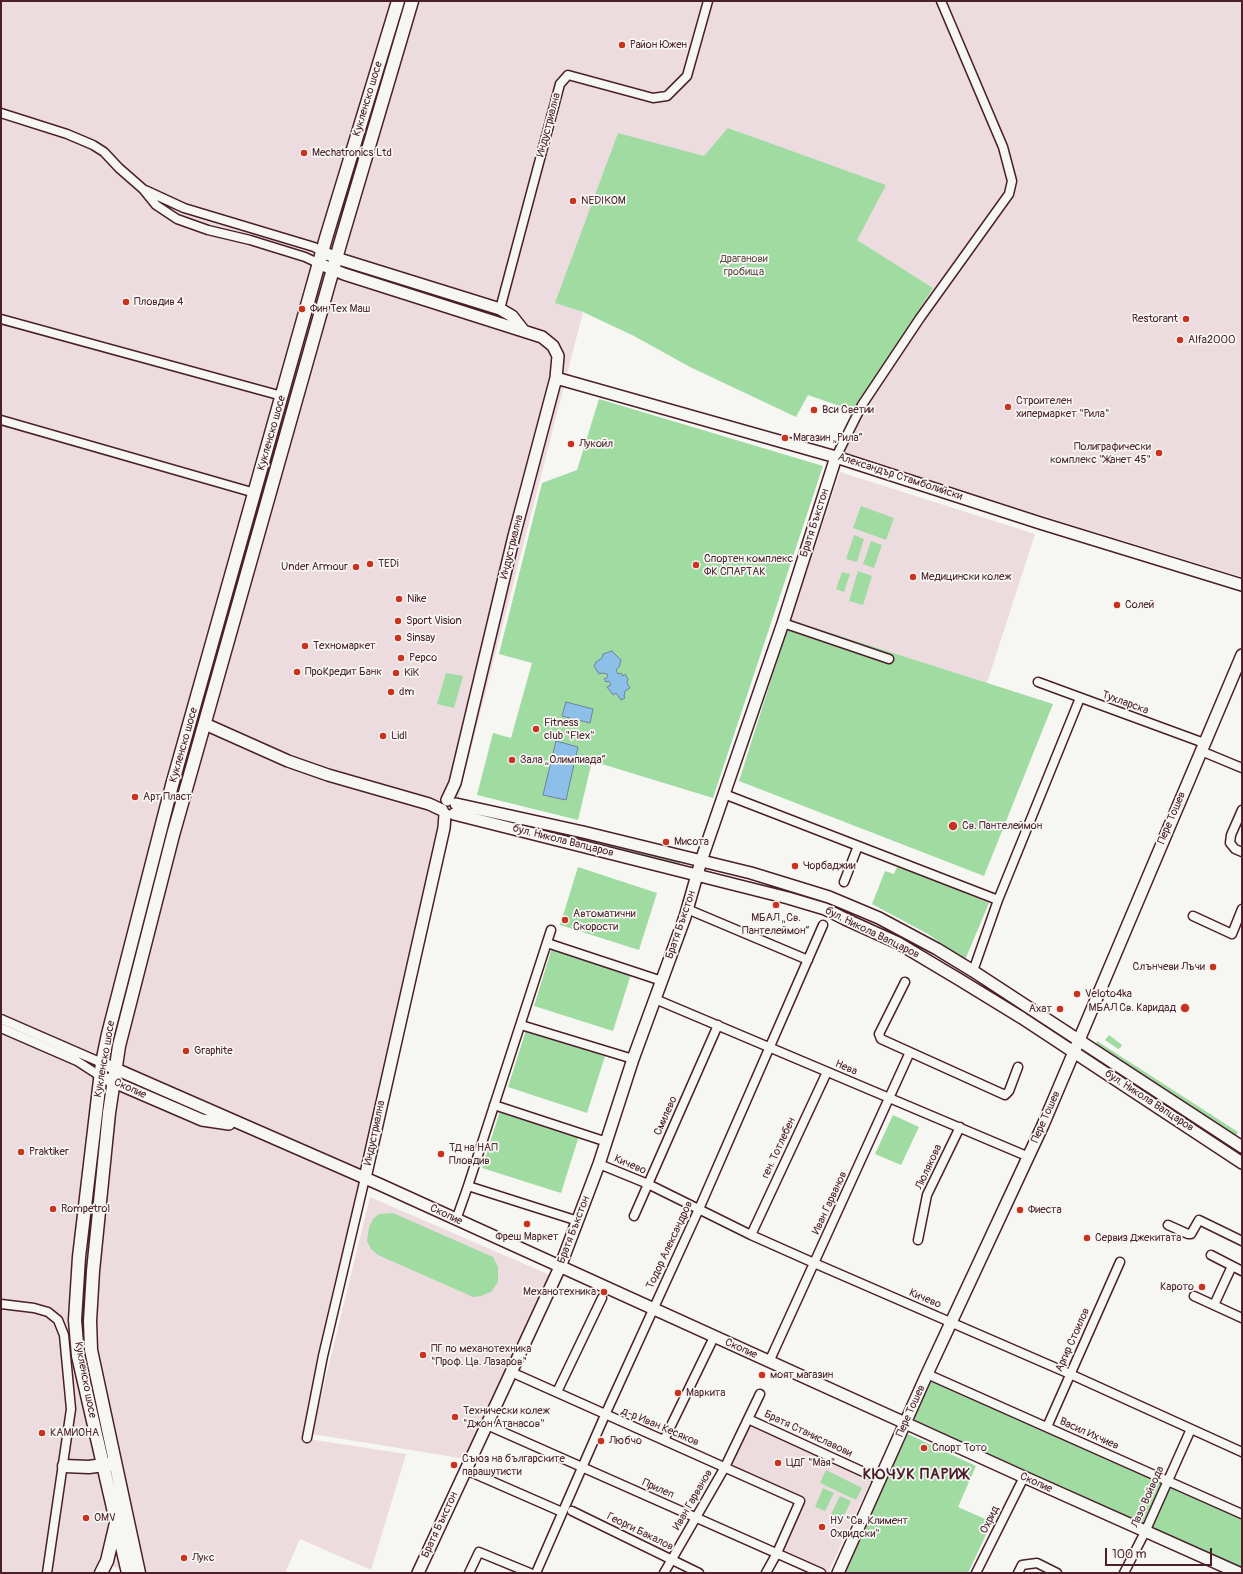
<!DOCTYPE html>
<meta charset="utf-8">
<style>
body{margin:0}
#map{position:relative;width:1243px;height:1574px;overflow:hidden;background:#f6f6f2;font-family:Pangolin,sans-serif}
canvas{display:block}
.frame{position:absolute;inset:0;border:2px solid #4a1f2b;pointer-events:none}
.scale{position:absolute;left:1105px;top:1548px;width:107px;height:18px;box-sizing:border-box;border:2px solid #4a1f2b;border-top:0;padding-left:5px;font-size:12px;line-height:14px;white-space:nowrap;color:#4a1f2b;-webkit-text-stroke:3px #f6f6f2;paint-order:stroke}
</style>
<div id="map">
<canvas width="1243" height="1574"></canvas>
<div class="frame"></div>
<div class="scale">100 m</div>
</div>
<script>
const ctx = document.querySelector('canvas').getContext('2d');
ctx.lineJoin = 'round';
function fillPath(path, color) {
  ctx.fillStyle = color;
  ctx.fill(path, 'evenodd');
}
function toPath(rows) {
  const path = new Path2D();
  for (const r of rows) {
    path.moveTo(r[0], r[1]);
    for (let i = 2; i < r.length; i += 2) path.lineTo(r[i], r[i + 1]);
  }
  return path;
}
function trace(path, color, width, dash) {
  ctx.strokeStyle = color;
  ctx.lineWidth = width;
  ctx.lineCap = dash ? 'butt' : 'round';
  ctx.setLineDash(dash || []);
  ctx.stroke(path);
}
function write(font, color, halo, rows, align = 'center') {
  ctx.font = font + ' Pangolin,sans-serif';
  ctx.lineWidth = 3.5;
  ctx.setLineDash([]);
  ctx.textBaseline = 'middle';
  ctx.strokeStyle = halo;
  ctx.fillStyle = color;
  for (const [text, x, y, turn = 0] of rows) {
    ctx.save();
    ctx.translate(x, y);
    ctx.rotate((+turn || 0) * Math.PI / 180);
    ctx.textAlign = isNaN(turn) ? turn : align;
    if (halo) ctx.strokeText(text, 0, 0);
    ctx.fillText(text, 0, 0);
    ctx.restore();
  }
}
fillPath(toPath([
 [1,1,1242,1,1242,577,832,451,854,411,933,288,856,240,783,149,729,128,704,156,556,303,583,312,463,780,302,1438,406,1454,371,1570,300,1539,285,1573,128,1573,105,1563,97,1573,1,1573],
 [840,472,1035,534,987,683,790,620],
 [370,1197,550,1275,466,1459,312,1434],
 [751,1424,871,1481,828,1573,781,1553,806,1500,730,1466]
]), '#eddcdf');
fillPath(toPath([
 [728,128,886,185,857,240,933,288,854,411,808,395,796,417,690,367,634,336,583,312,555,303,618,133,704,156],
 [599,399,823,466,713,798,592,761,578,820,477,795,493,733,511,738,532,663,499,654,542,483,577,470],
 [861,506,894,518,886,540,853,528],
 [854,535,864,539,857,562,846,559],
 [871,541,882,545,874,568,863,564],
 [858,571,872,576,863,605,849,601],
 [842,572,850,574,844,592,836,589],
 [790,620,1053,704,984,876,739,781],
 [446,673,463,676,454,708,437,704],
 [478,810,680,859,679,864,477,814],
 [898,865,989,903,965,960,928,934,872,904,885,871,894,874],
 [578,867,657,893,639,950,560,925],
 [552,948,631,974,613,1031,534,1006],
 [526,1030,605,1056,587,1113,508,1087],
 [1109,1035,1122,1045,1120,1048,1118,1049,1105,1040],
 [1097,1041,1238,1132,1236,1136,1095,1047],
 [1091,1056,1126,1078,1148,1088,1232,1143,1229,1147,1090,1058],
 [500,1111,579,1136,561,1193,482,1168],
 [893,1115,919,1127,901,1165,875,1154],
 [393,1213,493,1257,498,1267,498,1282,491,1292,481,1296,473,1297,378,1255,371,1249,367,1241,369,1227,373,1219,379,1214],
 [929,1379,1242,1518,1242,1571,909,1422],
 [908,1434,976,1466,958,1507,992,1522,968,1573,841,1573],
 [826,1470,862,1488,856,1500,820,1483],
 [823,1488,834,1493,825,1511,815,1507],
 [840,1496,851,1501,842,1520,831,1514]
]), '#a0dba1');
const water = toPath([
 [612,651,621,660,619,667,616,670,618,674,621,673,623,676,625,674,628,679,627,683,630,688,625,691,624,696,625,698,621,700,616,693,613,695,607,687,611,685,609,681,606,682,604,679,608,677,607,674,602,673,599,674,594,666,596,662,602,658,603,654,612,651],
 [566,702,593,709,590,723,562,716,566,702],
 [556,741,578,747,566,800,543,795,556,741]
]);
fillPath(water, '#8dc0e9');
trace(water, '#72809d', 1);
const minor = toPath([
 [1,113,67,134,93,145,104,152,119,168,143,189,156,205,177,219,208,230,250,240,305,257,320,264],
 [145,190,184,208,314,247,323,252],
 [500,309,560,84,568,75,653,98,667,96,687,76,708,1],
 [1,319,282,396],
 [1,420,255,493],
 [836,457,862,405,920,318,1009,194,1012,181,1003,147,941,1],
 [783,623,889,659],
 [1038,682,1204,743],
 [1201,751,1242,768],
 [724,794,998,900],
 [1242,810,1231,835,1230,843,1235,849,1242,852],
 [844,882,858,846],
 [687,909,808,960],
 [1193,916,1232,934,1242,909],
 [547,943,662,981],
 [973,971,998,900,1080,698],
 [905,982,879,1034,881,1039,1005,1095,1009,1091,1018,1067],
 [655,999,1029,1157],
 [1,1019,102,1063],
 [521,1025,633,1059],
 [1,1028,77,1061,100,1076],
 [494,1105,607,1142],
 [599,1164,648,1184,751,1235,814,1263,1070,1374,1242,1452],
 [468,1186,578,1221],
 [634,1216,718,1025],
 [456,1220,468,1186,551,930],
 [1168,1225,1188,1234,1191,1234,1199,1220,1242,1241],
 [751,1235,827,1072],
 [918,1240,927,1195,960,1127],
 [1211,1255,1242,1271],
 [1194,1296,1242,1318],
 [1,1304,34,1308,48,1312,58,1320,64,1335,71,1409,47,1573],
 [1214,1305,1232,1266],
 [769,1362,910,1052],
 [511,1372,800,1501,777,1553,766,1573],
 [927,1374,1242,1514],
 [557,1392,602,1298],
 [748,1419,881,1480],
 [487,1425,821,1573],
 [1047,1427,1120,1262],
 [307,1438,323,1356,365,1178],
 [664,1440,714,1337],
 [466,1470,562,1512],
 [572,1511,699,1573],
 [469,1573,479,1552,530,1573],
 [536,1573,605,1415,699,1209,823,925],
 [664,1573,725,1467,760,1394],
 [976,1573,1024,1477],
 [1018,1573,1022,1565,1037,1563,1057,1573],
 [1124,1573,1145,1532,1191,1429]
]);
const tertiary = toPath([
 [323,252,336,258,500,309,512,316,523,330],
 [320,264,344,274,542,337,553,346,558,356,556,378,514,536,455,783,447,800],
 [556,378,836,457,1040,523,1242,585],
 [205,724,288,761,328,775,429,804,442,810],
 [456,804,583,832,751,873,829,897,879,918,937,949,973,971,1242,1147],
 [454,814,788,898,825,909,845,919,898,943,960,980,1022,1018,1242,1163],
 [102,1063,381,1185,1024,1477,1239,1573],
 [107,1079,202,1120,229,1124],
 [365,1178,444,828,445,814],
 [418,1573,560,1267,599,1164,633,1059,685,917,701,861,783,623,836,457],
 [838,1573,927,1374,1043,1125,1242,655]
]);
const secondary = toPath([
 [64,1466,89,1467,110,1464],
 [101,1573,107,1561,116,1523],
 [128,1573,78,1356,75,1320,79,1257,102,1063,108,1034,172,785,326,238,398,1],
 [139,1573,91,1350,90,1321,93,1271,109,1113,119,1046,173,835,341,241,412,1]
]);
trace(minor, '#4a1f2b', 11);
trace(tertiary, '#4a1f2b', 14);
trace(secondary, '#4a1f2b', 15);
trace(minor, '#f6f6f2', 8);
trace(tertiary, '#f6f6f2', 11);
trace(secondary, '#f6f6f2', 12);
for (const [x, y, r, color] of [
 [622,45,4,"#c8321e"],
 [304,153,4,"#c8321e"],
 [573,201,4,"#c8321e"],
 [126,302,4,"#c8321e"],
 [302,309,4,"#c8321e"],
 [1186,319,4,"#c8321e"],
 [1180,340,4,"#c8321e"],
 [1008,407,4,"#c8321e"],
 [814,410,4,"#c8321e"],
 [785,438,4,"#c8321e"],
 [571,444,4,"#c8321e"],
 [1159,453,4,"#c8321e"],
 [370,564,4,"#c8321e"],
 [696,565,4,"#c8321e"],
 [356,567,4,"#c8321e"],
 [913,577,4,"#c8321e"],
 [399,599,4,"#c8321e"],
 [1117,605,4,"#c8321e"],
 [398,621,4,"#c8321e"],
 [398,638,4,"#c8321e"],
 [305,646,4,"#c8321e"],
 [401,658,4,"#c8321e"],
 [297,672,4,"#c8321e"],
 [396,673,4,"#c8321e"],
 [391,692,4,"#c8321e"],
 [536,729,4,"#c8321e"],
 [383,736,4,"#c8321e"],
 [512,760,4,"#c8321e"],
 [135,797,4,"#c8321e"],
 [953,826,5,"#c8321e"],
 [666,842,4,"#c8321e"],
 [795,866,4,"#c8321e"],
 [776,905,4,"#c8321e"],
 [565,920,4,"#c8321e"],
 [1213,967,4,"#c8321e"],
 [1077,994,4,"#c8321e"],
 [1185,1008,5,"#c8321e"],
 [1060,1009,4,"#c8321e"],
 [186,1051,4,"#c8321e"],
 [21,1152,4,"#c8321e"],
 [441,1154,4,"#c8321e"],
 [53,1209,4,"#c8321e"],
 [1020,1210,4,"#c8321e"],
 [527,1224,4,"#c8321e"],
 [1087,1238,4,"#c8321e"],
 [1202,1287,4,"#c8321e"],
 [604,1292,4,"#c8321e"],
 [423,1355,4,"#c8321e"],
 [762,1375,4,"#c8321e"],
 [678,1393,4,"#c8321e"],
 [455,1417,4,"#c8321e"],
 [42,1433,4,"#c8321e"],
 [601,1441,4,"#c8321e"],
 [924,1448,4,"#c8321e"],
 [778,1463,4,"#c8321e"],
 [454,1465,4,"#c8321e"],
 [86,1518,4,"#c8321e"],
 [822,1527,4,"#c8321e"],
 [184,1558,4,"#c8321e"]
]) {
  const dot = new Path2D();
  dot.arc(x, y, r, 0, 2 * Math.PI);
  ctx.fillStyle = color;
  ctx.fill(dot);
  trace(dot, '#f6f6f2', 1.5);
}
write('11px', '#4a1f2b', '#f6f6f2', [
 ["Район Южен",630,45],
 ["Mechatronics Ltd",312,153],
 ["NEDIKOM",581,201],
 ["Пловдив 4",134,302],
 ["Фин Тех Маш",310,309],
 ["Restorant",1178,319,"right"],
 ["Alfa2000",1188,340],
 ["Строителен",1016,401],
 ["хипермаркет \"Рила\"",1016,414],
 ["Вси Светии",822,410],
 ["Магазин „Рила“",793,438],
 ["Лукойл",579,444],
 ["Полиграфически",1151,447,"right"],
 ["комплекс \"Жанет 45\"",1151,460,"right"],
 ["Спортен комплекс",704,559],
 ["ФК СПАРТАК",704,572],
 ["TEDi",378,564],
 ["Under Armour",348,567,"right"],
 ["Медицински колеж",921,577],
 ["Nike",407,599],
 ["Солей",1125,605],
 ["Sport Vision",406,621],
 ["Sinsay",406,638],
 ["Техномаркет",313,646],
 ["Pepco",409,658],
 ["ПроКредит Банк",305,672],
 ["KiK",404,673],
 ["dm",399,692],
 ["Fitness",544,723],
 ["club \"Flex\"",544,736],
 ["Lidl",391,736],
 ["Зала „Олимпиада“",520,760],
 ["Арт Пласт",143,797],
 ["Св. Пантелеймон",962,826],
 ["Мисота",674,842],
 ["Чорбаджии",803,866],
 ["Автоматични",573,914],
 ["Скорости",573,927],
 ["МБАЛ „Св.",776,918,"center"],
 ["Пантелеймон“",776,931,"center"],
 ["Слънчеви Лъчи",1205,967,"right"],
 ["Veloto4ka",1085,994],
 ["МБАЛ Св. Каридад",1176,1008,"right"],
 ["Ахат",1052,1009,"right"],
 ["Graphite",194,1051],
 ["ТД на НАП",449,1148],
 ["Пловдив",449,1161],
 ["Praktiker",29,1152],
 ["Rompetrol",61,1209],
 ["Фиеста",1028,1210],
 ["Фреш Маркет",527,1237,"center"],
 ["Сервиз Джекитата",1095,1238],
 ["Карото",1194,1287,"right"],
 ["Механотехника",596,1292,"right"],
 ["ПГ по механотехника",431,1349],
 ["\"Проф. Цв. Лазаров\"",431,1362],
 ["моят магазин",770,1375],
 ["Маркита",686,1393],
 ["Технически колеж",463,1411],
 ["\"Джон Атанасов\"",463,1424],
 ["КАМИОНА",50,1433],
 ["Любчо",609,1441],
 ["Спорт Тото",932,1448],
 ["Съюз на българските",462,1459],
 ["парашутисти",462,1472],
 ["ЦДГ \"Мая\"",786,1463],
 ["OMV",94,1518],
 ["НУ \"Св. Климент",830,1521],
 ["Охридски\"",830,1534],
 ["Лукс",192,1558]
], 'left');
write('11px', '#4a1f2b', '#f6f6f2', [
 ["Кукленско шосе",368,99,-73],
 ["Индустриална",549,125,-75],
 ["Кукленско шосе",272,433,-74],
 ["Александър Стамболийски",900,477,18],
 ["Братя Бъкстон",815,523,-72],
 ["Индустриална",512,547,-76],
 ["Тухларска",1125,703,20],
 ["Кукленско шосе",184,745,-74],
 ["Пере Тошев",1172,818,-67],
 ["бул. Никола Вапцаров",563,841,14],
 ["Братя Бъкстон",681,925,-71],
 ["бул. Никола Вапцаров",872,933,26],
 ["Кукленско шосе",105,1059,-80],
 ["Нева",846,1068,23],
 ["Скопие",130,1089,24],
 ["бул. Никола Вапцаров",1149,1101,33],
 ["Смилево",666,1116,-66],
 ["Пере Тошев",1046,1117,-66],
 ["Индустриална",375,1133,-78],
 ["ген. Тотлебен",779,1148,-65],
 ["Кичево",630,1165,23],
 ["Люлякова",929,1167,-65],
 ["Иван Гарванов",830,1203,-65],
 ["Скопие",446,1215,25],
 ["Братя Бъкстон",574,1230,-69],
 ["Тодор Александров",670,1245,-65],
 ["Кичево",925,1299,23],
 ["Аргир Стоилов",1073,1340,-66],
 ["Скопие",741,1349,24],
 ["Кукленско шосе",85,1380,79],
 ["Пере Тошев",911,1411,-66],
 ["д-р Иван Кесяков",660,1427,23],
 ["Братя Станиславови",808,1434,25],
 ["Васил Ихчиев",1089,1434,24],
 ["Скопие",1036,1483,24],
 ["Прилеп",658,1489,24],
 ["Лазо Войвода",1148,1497,-66],
 ["Иван Гарванов",693,1500,-60],
 ["Охрид",990,1520,-64],
 ["Братя Бъкстон",440,1525,-65],
 ["Георги Бакалов",640,1532,26]
]);
write('11px', '#604e48', '#f6f6f2', [
 ["Драганови",744,259],
 ["гробища",744,272]
]);
ctx.letterSpacing = '1px';
write('bold 15px', '#4a1f2b', '#f6f6f2', [
 ["КЮЧУК ПАРИЖ",916,1475]
]);
ctx.letterSpacing = '0px';
</script>
